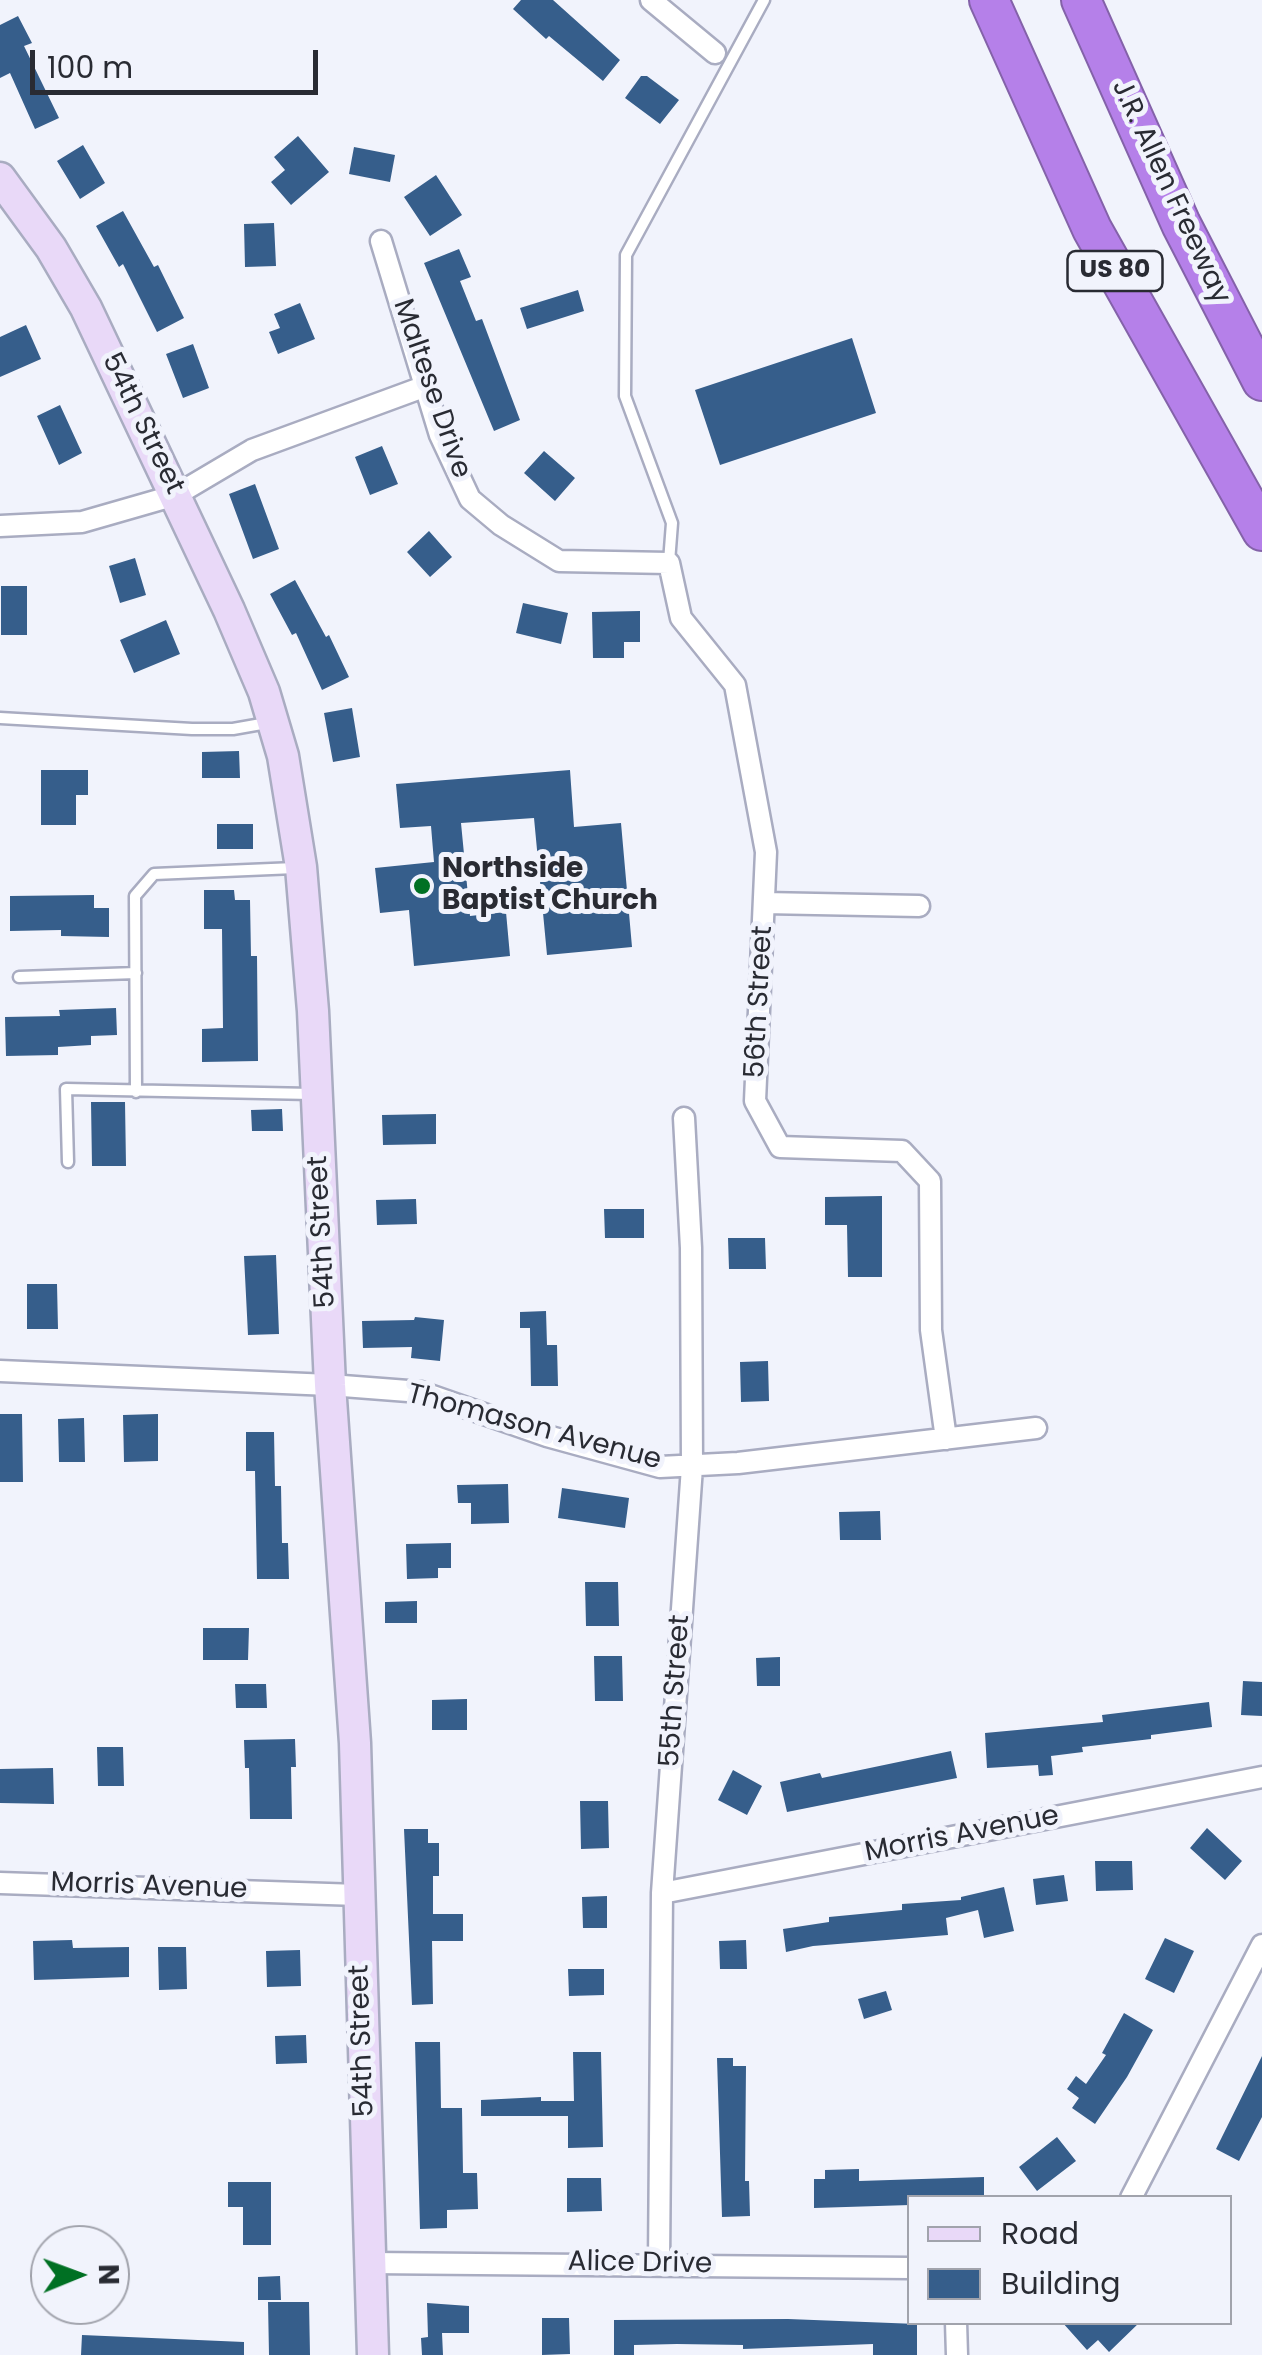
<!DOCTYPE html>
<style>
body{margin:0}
#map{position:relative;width:1262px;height:2355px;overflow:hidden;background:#f1f3fc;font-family:Poppins,sans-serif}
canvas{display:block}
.legend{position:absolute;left:907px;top:2195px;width:325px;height:130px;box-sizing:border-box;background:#f1f3fc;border:2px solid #a1a3ac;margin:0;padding:12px 18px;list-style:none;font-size:30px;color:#292b33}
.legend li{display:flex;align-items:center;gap:20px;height:50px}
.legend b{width:50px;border:2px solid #a1a3ac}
.north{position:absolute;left:30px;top:2225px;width:100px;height:100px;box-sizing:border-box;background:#f1f3fc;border:2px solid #a1a3ac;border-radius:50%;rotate:89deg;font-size:28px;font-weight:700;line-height:40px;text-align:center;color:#292b33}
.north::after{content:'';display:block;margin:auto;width:35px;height:45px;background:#007023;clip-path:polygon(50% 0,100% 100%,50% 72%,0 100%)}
.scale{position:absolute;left:30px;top:50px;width:288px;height:45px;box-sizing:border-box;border:5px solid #292b33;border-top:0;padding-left:12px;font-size:30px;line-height:35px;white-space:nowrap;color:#292b33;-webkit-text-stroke:8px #f1f3fc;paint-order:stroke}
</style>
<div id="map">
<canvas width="1262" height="2355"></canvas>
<ul class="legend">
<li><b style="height:12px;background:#e9d9f8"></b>Road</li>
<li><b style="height:28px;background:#365e8b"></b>Building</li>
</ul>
<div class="north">N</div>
<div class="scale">100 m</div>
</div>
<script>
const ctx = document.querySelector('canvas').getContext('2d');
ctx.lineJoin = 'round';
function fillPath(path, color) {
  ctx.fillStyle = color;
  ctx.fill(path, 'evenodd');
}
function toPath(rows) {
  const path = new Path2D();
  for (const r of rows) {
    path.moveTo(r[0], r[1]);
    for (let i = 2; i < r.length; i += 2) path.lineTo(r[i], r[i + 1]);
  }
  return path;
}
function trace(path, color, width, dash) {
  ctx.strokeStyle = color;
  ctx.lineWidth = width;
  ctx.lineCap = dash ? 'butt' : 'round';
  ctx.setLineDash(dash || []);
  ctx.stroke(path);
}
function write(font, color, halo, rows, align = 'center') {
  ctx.font = font + ' Poppins,sans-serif';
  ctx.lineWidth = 10;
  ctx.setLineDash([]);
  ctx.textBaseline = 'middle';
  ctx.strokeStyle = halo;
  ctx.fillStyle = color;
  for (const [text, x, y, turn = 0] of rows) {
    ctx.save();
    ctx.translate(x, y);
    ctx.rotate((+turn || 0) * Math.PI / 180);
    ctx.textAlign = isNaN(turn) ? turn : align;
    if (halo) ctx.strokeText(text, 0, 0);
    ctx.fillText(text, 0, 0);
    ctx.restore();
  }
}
fillPath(toPath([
 [521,0,553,0,620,60,603,81,549,36,546,39,513,9],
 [18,16,32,43,24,46,59,118,35,129,10,73,0,78,0,25],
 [641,76,647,76,679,100,660,124,625,98],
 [298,136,329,172,291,205,271,182,285,170,274,157],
 [83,145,105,183,80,199,57,161],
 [354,147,395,155,390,182,349,174],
 [436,175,462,215,430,236,404,197],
 [123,211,154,267,158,265,184,318,157,332,123,264,119,267,96,226],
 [274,223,276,266,245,267,244,224],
 [459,249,471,277,460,281,476,321,482,319,520,420,494,431,424,263],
 [578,290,584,311,527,329,520,308],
 [300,303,315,339,278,354,269,332,280,328,274,314],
 [26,325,41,359,0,377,0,337],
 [852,338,876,413,720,465,695,390],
 [193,344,209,388,183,398,166,354],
 [60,405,82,453,59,465,37,416],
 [382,446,398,484,370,495,355,457],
 [544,451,575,478,555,501,524,473],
 [255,484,279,549,253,559,229,494],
 [429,531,452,557,430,577,407,552],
 [135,558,146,595,120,603,109,566],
 [295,580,326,637,329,635,349,677,322,690,296,633,292,635,270,594],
 [1,586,27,586,27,635,1,635],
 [523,603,568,613,561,644,516,633],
 [640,611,640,642,624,642,624,658,593,658,592,612],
 [166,620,180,654,134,673,120,640],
 [352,708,360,757,333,762,324,713],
 [239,751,240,778,202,778,202,752],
 [41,770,88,770,88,795,76,795,76,825,41,825],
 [570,770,574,827,621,823,632,947,547,955,534,818,461,823,470,916,506,912,510,956,414,966,409,910,380,913,375,868,434,862,431,826,400,828,396,784],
 [217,824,253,824,253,849,217,849],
 [204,890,234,890,235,900,250,900,251,956,257,956,258,1061,202,1062,202,1029,223,1028,222,929,204,929],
 [94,895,94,908,109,908,109,937,61,936,61,930,10,931,10,896],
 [116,1008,117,1035,91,1036,91,1045,58,1047,58,1055,6,1056,5,1017,60,1016,59,1010],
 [91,1102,125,1102,126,1166,92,1166],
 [282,1109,283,1131,252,1131,251,1110],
 [436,1114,436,1144,383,1145,382,1115],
 [882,1196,882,1277,848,1277,847,1225,825,1225,825,1197],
 [416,1199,417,1224,377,1225,376,1200],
 [604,1209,644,1209,644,1238,605,1238],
 [728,1238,765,1238,766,1269,729,1269],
 [276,1255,279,1334,248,1335,244,1256],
 [27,1284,57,1284,58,1329,27,1329],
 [546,1311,547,1345,557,1345,558,1386,531,1386,530,1328,520,1328,520,1312],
 [415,1317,444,1320,440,1361,411,1358,412,1347,363,1348,362,1321,414,1320],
 [768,1361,769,1401,741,1402,740,1362],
 [0,1414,22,1414,23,1482,0,1482],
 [158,1414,158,1461,124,1462,123,1415],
 [84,1418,85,1462,59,1462,58,1419],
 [246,1432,274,1432,275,1486,281,1486,282,1543,288,1543,289,1579,257,1579,255,1471,246,1471],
 [508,1484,509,1523,471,1524,471,1503,458,1503,457,1485],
 [562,1488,629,1498,625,1528,558,1518],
 [880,1511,881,1540,840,1540,839,1512],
 [451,1543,451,1568,438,1568,438,1578,407,1579,406,1544],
 [585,1582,618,1582,619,1626,586,1626],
 [417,1601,417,1623,385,1623,385,1602],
 [203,1628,249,1628,248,1660,203,1660],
 [594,1656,622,1656,623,1701,595,1701],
 [780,1657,780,1686,757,1686,756,1658],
 [1243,1681,1262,1682,1262,1716,1241,1715],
 [235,1684,266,1684,267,1708,236,1708],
 [467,1699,467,1730,432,1730,432,1700],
 [1209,1702,1212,1727,1151,1735,1151,1739,1082,1747,1083,1752,1051,1756,1053,1775,1039,1776,1038,1765,987,1768,985,1733,1103,1722,1102,1715],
 [295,1739,296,1767,291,1767,292,1819,250,1819,249,1768,245,1768,244,1740],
 [97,1747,123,1747,124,1786,98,1786],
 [951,1751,957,1778,787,1812,780,1782,820,1773,822,1778],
 [53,1768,54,1804,0,1803,0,1769],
 [733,1770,762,1786,747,1815,718,1800],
 [580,1801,608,1801,609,1848,581,1849],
 [1207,1828,1242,1861,1225,1880,1190,1848],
 [404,1829,428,1829,428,1843,439,1843,439,1876,433,1876,433,1914,463,1914,463,1941,432,1941,433,2004,412,2005],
 [1095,1861,1132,1861,1133,1890,1096,1891],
 [1064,1875,1068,1901,1036,1905,1033,1879],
 [1004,1887,1014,1931,984,1938,978,1910,946,1918,948,1935,813,1946,786,1952,783,1929,829,1922,829,1917,902,1910,902,1904,961,1900,961,1897],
 [607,1896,607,1928,583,1928,582,1897],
 [1165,1938,1194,1951,1174,1993,1145,1979],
 [72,1940,73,1948,129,1947,129,1977,34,1980,33,1941],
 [746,1940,747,1969,720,1969,719,1941],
 [158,1947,186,1947,187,1989,159,1990],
 [300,1950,301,1986,267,1987,266,1951],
 [568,1969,604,1969,604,1995,569,1996],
 [886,1991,892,2010,864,2019,858,1999],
 [1124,2013,1153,2030,1127,2077,1095,2124,1072,2108,1079,2098,1067,2089,1076,2076,1086,2084,1106,2055,1102,2053],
 [306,2035,307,2063,276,2064,275,2036],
 [415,2042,440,2042,441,2108,462,2108,463,2173,477,2173,478,2209,447,2210,447,2228,420,2229],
 [573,2052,601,2052,603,2147,568,2148,568,2116,481,2116,481,2100,541,2097,541,2101,574,2101],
 [1262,2056,1262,2117,1239,2161,1216,2149],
 [717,2058,733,2058,733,2066,746,2066,745,2181,749,2181,750,2216,722,2217],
 [1057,2137,1076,2161,1037,2191,1019,2167],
 [859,2169,859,2181,984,2177,984,2198,910,2198,910,2205,814,2208,814,2179,825,2179,825,2170],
 [567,2178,601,2178,602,2211,567,2212],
 [228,2182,271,2182,271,2245,243,2245,243,2207,228,2207],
 [280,2276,281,2300,258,2300,258,2277],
 [268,2302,309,2302,310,2355,269,2355],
 [427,2303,469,2306,469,2333,442,2333,443,2355,422,2355,421,2338,428,2337],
 [542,2318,569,2318,570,2354,542,2355],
 [788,2319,917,2324,917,2355,873,2355,873,2344,743,2349,743,2345,677,2344,634,2345,634,2355,614,2355,614,2320],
 [1062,2322,1140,2322,1109,2352,1098,2340,1087,2350],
 [82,2335,244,2342,244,2355,81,2355]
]), '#365e8b');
const service = toPath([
 [669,562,672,523,625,396,626,255,764,0],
 [0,718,192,729,233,729,267,723],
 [19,977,136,973],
 [136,1092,135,896,154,874,295,868],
 [68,1162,66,1089,312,1094]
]);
const minor = toPath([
 [651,0,715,53],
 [381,241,440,435,470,499,501,525,559,561,669,563,681,618,735,685,766,852,755,1101,780,1147,902,1151,930,1181,931,1330,946,1439],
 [0,526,82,522,176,495,252,450,426,386],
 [764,903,919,906],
 [0,1371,330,1385,421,1392,547,1436,660,1467,738,1463,1036,1428],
 [0,1883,358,1895],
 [662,1893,1262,1777],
 [1131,2198,1262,1945],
 [370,2263,910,2268],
 [659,2264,662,1893,692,1467,691,1248,684,1118],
 [956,2322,957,2355]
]);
const secondary = toPath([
 [0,178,51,248,86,308,229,610,264,692,283,756,301,867,313,1011,330,1385,355,1743,373,2355]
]);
const motorway = toPath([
 [989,0,1092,229,1262,531],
 [1081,0,1181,224,1262,381]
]);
trace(service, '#a9acc1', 15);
trace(minor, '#a9acc1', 25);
trace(secondary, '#a9acc1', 35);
trace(motorway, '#8462a9', 42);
trace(service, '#fff', 10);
trace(minor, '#fff', 20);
trace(secondary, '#e9d9f8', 30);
trace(motorway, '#b580e9', 38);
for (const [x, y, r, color] of [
 [422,886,10,"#007023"]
]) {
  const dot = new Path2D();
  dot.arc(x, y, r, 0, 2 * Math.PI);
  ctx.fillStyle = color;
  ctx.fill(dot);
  trace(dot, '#f1f3fc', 4);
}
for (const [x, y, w] of [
 [1115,271,95]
]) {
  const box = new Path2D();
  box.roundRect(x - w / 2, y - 20, w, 40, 8);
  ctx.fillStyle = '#f1f3fc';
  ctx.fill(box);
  trace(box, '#292b33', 2.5);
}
write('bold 25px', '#292b33', null, [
 ["US 80",1115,271]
]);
write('28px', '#292b33', '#f1f3fc', [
 ["J.R. Allen Freeway",1170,192,65],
 ["Maltese Drive",431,389,71],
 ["54th Street",142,424,64],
 ["56th Street",760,1002,-87],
 ["54th Street",323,1232,-93],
 ["Thomason Avenue",534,1428,15],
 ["55th Street",676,1691,-86],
 ["Morris Avenue",962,1835,-11],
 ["Morris Avenue",149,1887,2],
 ["54th Street",363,2041,-92],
 ["Alice Drive",640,2264,1]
]);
write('bold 28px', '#292b33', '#f1f3fc', [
 ["Northside",442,870],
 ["Baptist Church",442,902]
], 'left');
</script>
